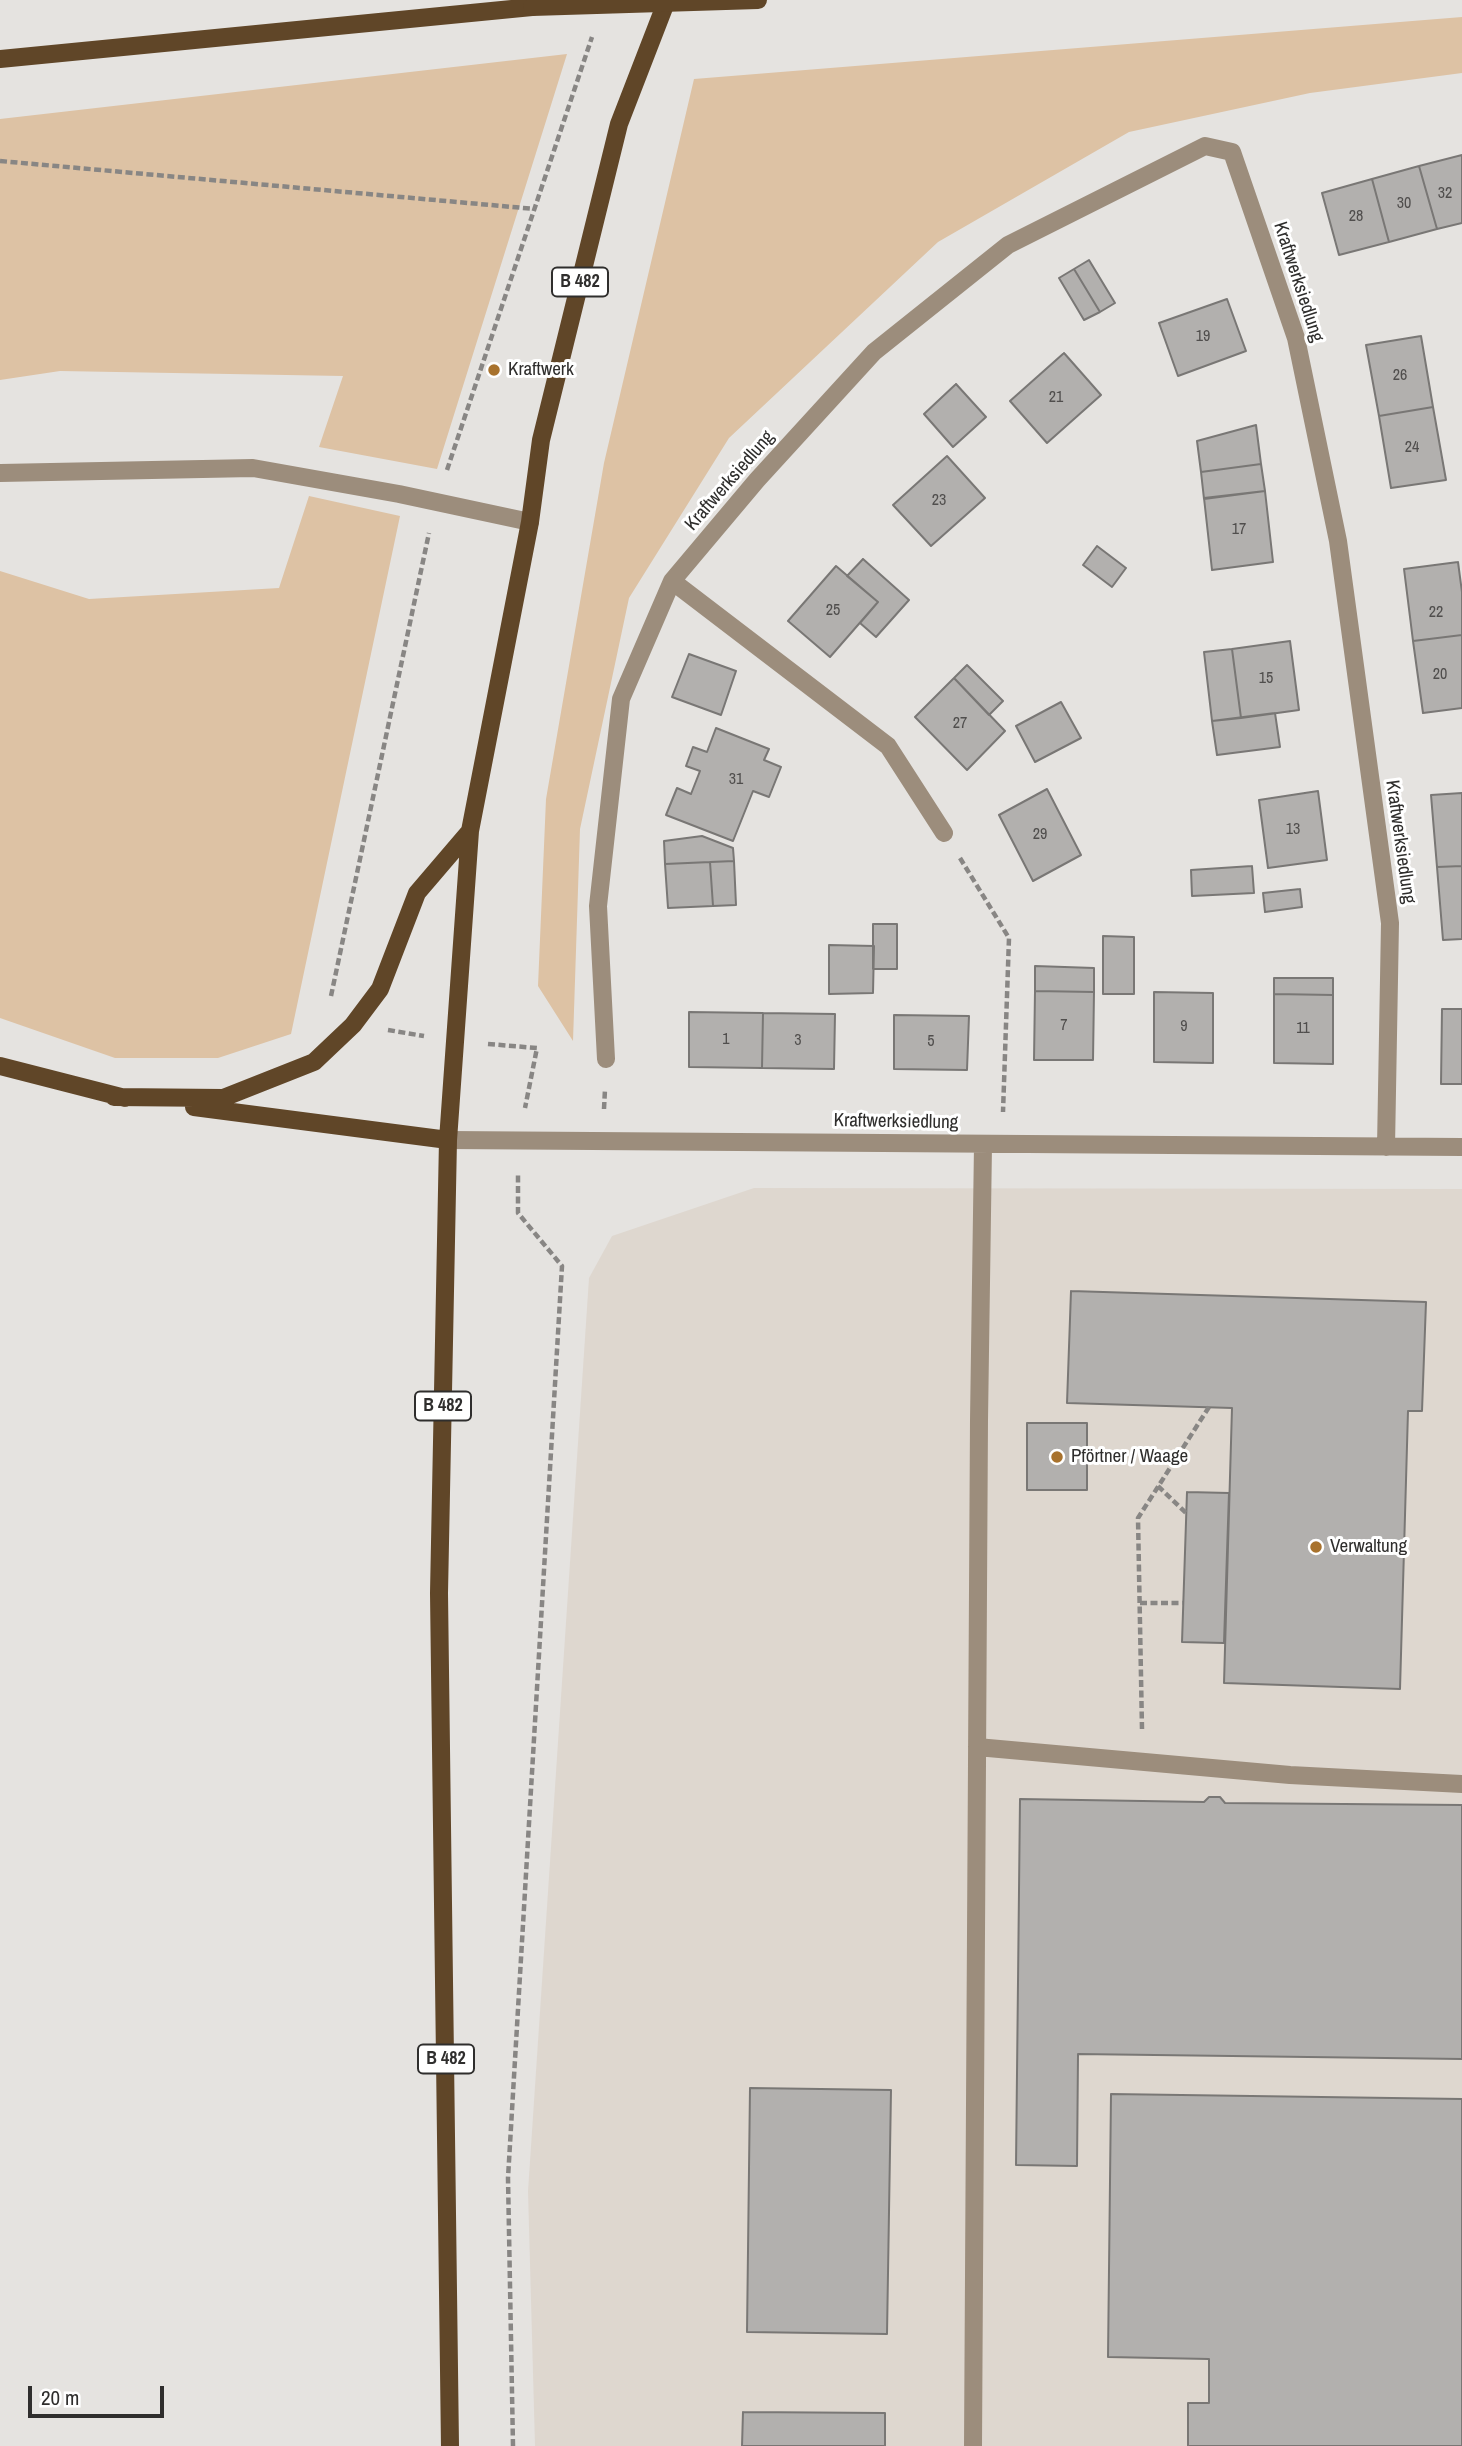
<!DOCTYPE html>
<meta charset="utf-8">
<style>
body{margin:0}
#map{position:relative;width:1462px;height:2446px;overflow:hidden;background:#e5e3e0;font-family:"Archivo Narrow",sans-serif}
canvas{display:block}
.scale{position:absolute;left:28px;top:2386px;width:136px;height:32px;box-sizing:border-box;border:4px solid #2f2e2d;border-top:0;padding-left:9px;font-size:21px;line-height:24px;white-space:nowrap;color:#2f2e2d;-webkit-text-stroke:5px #fff;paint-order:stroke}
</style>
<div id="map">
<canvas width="1462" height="2446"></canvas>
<div class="scale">20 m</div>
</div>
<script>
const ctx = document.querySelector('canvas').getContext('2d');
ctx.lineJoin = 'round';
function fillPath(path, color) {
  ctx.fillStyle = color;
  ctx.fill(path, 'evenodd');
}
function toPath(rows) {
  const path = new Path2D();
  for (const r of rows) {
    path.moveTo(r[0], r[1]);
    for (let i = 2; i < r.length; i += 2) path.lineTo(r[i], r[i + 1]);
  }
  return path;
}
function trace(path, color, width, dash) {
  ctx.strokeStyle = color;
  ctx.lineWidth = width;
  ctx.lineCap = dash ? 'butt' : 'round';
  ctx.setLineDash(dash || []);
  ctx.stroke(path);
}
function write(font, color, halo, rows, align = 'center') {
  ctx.font = font + ' "Archivo Narrow",sans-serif';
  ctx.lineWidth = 6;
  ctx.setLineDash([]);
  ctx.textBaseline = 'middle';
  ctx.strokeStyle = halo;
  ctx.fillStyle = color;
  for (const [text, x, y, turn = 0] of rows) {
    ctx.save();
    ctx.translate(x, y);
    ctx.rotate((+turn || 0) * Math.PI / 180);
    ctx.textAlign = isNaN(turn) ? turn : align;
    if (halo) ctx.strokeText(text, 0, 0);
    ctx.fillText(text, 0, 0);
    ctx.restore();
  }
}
fillPath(toPath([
 [754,1188,1462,1189,1462,2446,535,2446,528,2191,589,1278,612,1236]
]), '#ded7cf');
fillPath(toPath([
 [1462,17,1462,73,1310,93,1129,132,938,242,729,438,629,598,580,829,573,1041,538,986,546,799,604,463,694,79],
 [567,54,437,469,319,447,343,376,60,371,0,380,0,119],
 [309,496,400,516,291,1034,218,1058,115,1058,0,1018,0,571,89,599,279,588]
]), '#ddc2a4');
const building = toPath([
 [1462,155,1462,223,1437,229,1419,166,1462,155],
 [1419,166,1437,229,1389,242,1372,179,1419,166],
 [1372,179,1389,242,1339,255,1322,193,1372,179],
 [1089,260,1115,303,1100,312,1074,269,1089,260],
 [1074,269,1100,312,1084,320,1059,278,1074,269],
 [1227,299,1246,351,1178,376,1159,323,1227,299],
 [1421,336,1433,407,1379,416,1366,345,1421,336],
 [1064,353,1101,395,1047,443,1010,401,1064,353],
 [956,384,986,417,953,447,924,414,956,384],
 [1433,407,1446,480,1391,488,1379,416,1433,407],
 [1256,425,1261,464,1201,472,1197,441,1256,425],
 [947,456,985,498,931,546,893,505,947,456],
 [1261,464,1265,491,1204,499,1201,472,1261,464],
 [1265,491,1273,562,1212,570,1204,498,1265,491],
 [1097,546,1126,568,1112,587,1083,565,1097,546],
 [863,559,909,600,876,637,860,623,878,602,847,576,863,559],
 [1458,562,1462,592,1462,635,1413,641,1404,569,1458,562],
 [836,566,878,602,830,657,788,621,836,566],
 [1462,635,1462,708,1423,713,1413,641,1462,635],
 [1290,641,1299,710,1241,718,1232,649,1290,641],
 [1232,649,1241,718,1212,721,1204,652,1232,649],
 [689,654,736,671,721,715,672,697,689,654],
 [967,665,1003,701,989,715,954,678,967,665],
 [954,678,1005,731,967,770,915,717,954,678],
 [1061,702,1081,738,1035,762,1016,726,1061,702],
 [1275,713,1280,747,1217,755,1212,721,1275,713],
 [716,728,769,749,764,760,781,767,769,797,753,791,733,841,666,815,677,788,691,794,700,771,686,766,693,747,707,752,716,728],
 [1047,789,1081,855,1033,881,999,815,1047,789],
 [1318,791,1327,860,1268,868,1259,800,1318,791],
 [1462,793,1462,866,1437,867,1431,795,1462,793],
 [702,836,733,848,734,861,665,864,664,841,702,836],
 [734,861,736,905,713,906,710,862,734,861],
 [710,862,713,906,668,908,665,864,710,862],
 [1252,866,1254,893,1192,896,1191,870,1252,866],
 [1462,866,1462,939,1443,940,1437,867,1462,866],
 [1300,889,1302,907,1265,912,1263,893,1300,889],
 [873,924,897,924,897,969,873,969,873,924],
 [1103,936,1134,937,1134,994,1103,994,1103,936],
 [829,945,874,946,873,993,829,994,829,945],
 [1035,966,1094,968,1094,992,1035,991,1035,966],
 [1274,978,1333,978,1333,995,1274,994,1274,978],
 [1035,991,1094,992,1093,1060,1034,1060,1035,991],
 [1154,992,1213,993,1213,1063,1154,1062,1154,992],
 [1274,994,1333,995,1333,1064,1274,1063,1274,994],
 [1442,1009,1462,1009,1462,1084,1441,1084,1442,1009],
 [689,1012,763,1013,762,1068,689,1067,689,1012],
 [763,1013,835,1014,834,1069,762,1068,763,1013],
 [894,1015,969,1016,967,1070,894,1069,894,1015],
 [1071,1291,1426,1302,1422,1411,1408,1411,1400,1689,1224,1683,1232,1408,1067,1403,1071,1291],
 [1027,1423,1087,1423,1087,1490,1027,1490,1027,1423],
 [1187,1492,1229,1493,1224,1643,1182,1642,1187,1492],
 [1209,1797,1220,1797,1225,1803,1462,1805,1462,2059,1078,2054,1077,2166,1016,2165,1020,1799,1204,1802,1209,1797],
 [750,2088,891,2090,887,2334,747,2332,750,2088],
 [1111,2094,1462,2099,1462,2446,1188,2446,1188,2403,1209,2403,1209,2359,1108,2357,1111,2094],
 [743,2412,885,2413,885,2446,742,2446,743,2412]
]);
fillPath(building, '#b2b0ae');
trace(building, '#797775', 2);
trace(toPath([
 [0,161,535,209],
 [447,470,592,37],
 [960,858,1009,938,1003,1112],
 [331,996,429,533],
 [388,1030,424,1036],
 [488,1044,537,1048,525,1108],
 [604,1109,605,1089],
 [1158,1486,1186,1513],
 [1140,1603,1183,1603],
 [1142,1729,1138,1518,1209,1407],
 [513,2446,508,2178,562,1266,518,1213,518,1173]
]), '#888684', 4.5, [7, 3.5]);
trace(toPath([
 [0,473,253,468,399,494,530,522],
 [944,833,888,746,672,581,757,480,874,352,1008,245,1205,146,1232,152,1296,338,1338,541,1390,923,1386,1147],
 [606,1059,598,906,621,699,672,581],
 [448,1140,1462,1147],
 [977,1747,1290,1775,1462,1784],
 [973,2446,979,1420,983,1145]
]), '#9c8d7c', 18);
trace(toPath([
 [0,59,532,7],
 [0,1066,125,1098],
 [114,1097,223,1098,314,1062,353,1025,380,989,417,893,470,831],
 [194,1107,448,1140],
 [450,2446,439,1593,448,1140,470,831,530,522,541,440,619,124,667,0]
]), '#604628', 18);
trace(toPath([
 [532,7,758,0]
]), '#604628', 18);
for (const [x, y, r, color] of [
 [494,370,7,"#a8722d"],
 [1057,1457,7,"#a8722d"],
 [1316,1547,7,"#a8722d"]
]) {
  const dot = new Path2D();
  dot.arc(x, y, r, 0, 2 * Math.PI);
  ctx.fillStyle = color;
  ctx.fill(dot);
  trace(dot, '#fff', 2.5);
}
write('16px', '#504e4d', null, [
 ["32",1445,194],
 ["30",1404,204],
 ["28",1356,217],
 ["19",1203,337],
 ["26",1400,376],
 ["21",1056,398],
 ["24",1412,448],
 ["23",939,501],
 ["17",1239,530],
 ["25",833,611],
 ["22",1436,613],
 ["20",1440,675],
 ["15",1266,679],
 ["27",960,724],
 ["31",736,780],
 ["13",1293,830],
 ["29",1040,835],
 ["7",1064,1026],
 ["9",1184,1027],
 ["11",1303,1029],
 ["1",726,1040],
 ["3",798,1041],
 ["5",931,1042]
]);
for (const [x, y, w] of [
 [580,282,56],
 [443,1406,56],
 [446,2059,56]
]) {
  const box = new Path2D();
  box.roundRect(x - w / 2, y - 14.5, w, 29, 5);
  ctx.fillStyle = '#fff';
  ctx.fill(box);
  trace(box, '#2f2e2d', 2);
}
write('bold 18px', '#2f2e2d', null, [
 ["B 482",580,282],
 ["B 482",443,1406],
 ["B 482",446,2059]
]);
write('19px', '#2f2e2d', '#fff', [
 ["Kraftwerksiedlung",1298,282,72],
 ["Kraftwerksiedlung",730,481,-49],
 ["Kraftwerksiedlung",1400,842,82],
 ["Kraftwerksiedlung",896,1122,1]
]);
write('19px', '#2f2e2d', '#fff', [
 ["Kraftwerk",508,370],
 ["Pförtner / Waage",1071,1457],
 ["Verwaltung",1330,1547]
], 'left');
</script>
